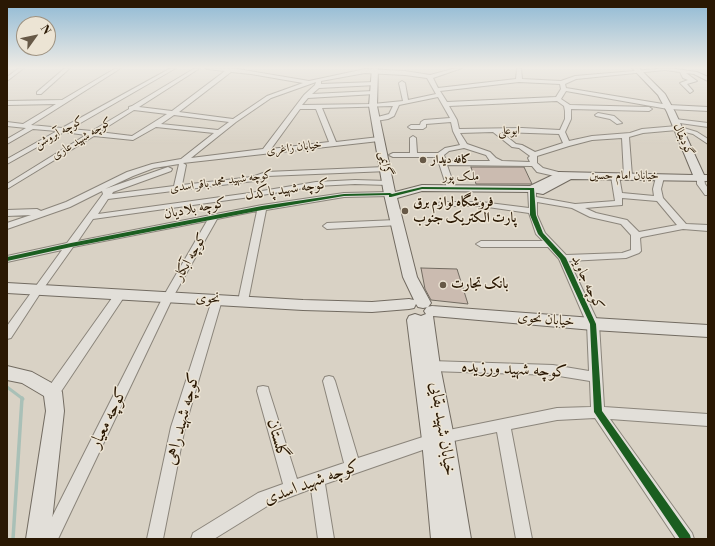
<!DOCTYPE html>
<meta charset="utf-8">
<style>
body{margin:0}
#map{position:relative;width:715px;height:546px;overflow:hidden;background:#d9d2c5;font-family:"Libre Bodoni",serif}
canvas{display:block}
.frame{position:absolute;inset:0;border:8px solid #2a1803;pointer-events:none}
.north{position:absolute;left:16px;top:16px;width:40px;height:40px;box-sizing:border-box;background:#ece4d4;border:1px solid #9e9280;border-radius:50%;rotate:57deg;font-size:11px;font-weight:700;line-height:16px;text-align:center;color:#2a1803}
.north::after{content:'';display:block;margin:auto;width:14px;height:18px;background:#675947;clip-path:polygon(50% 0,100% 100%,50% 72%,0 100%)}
</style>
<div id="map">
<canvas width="715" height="546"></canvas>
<div class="frame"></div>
<div class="north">N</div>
</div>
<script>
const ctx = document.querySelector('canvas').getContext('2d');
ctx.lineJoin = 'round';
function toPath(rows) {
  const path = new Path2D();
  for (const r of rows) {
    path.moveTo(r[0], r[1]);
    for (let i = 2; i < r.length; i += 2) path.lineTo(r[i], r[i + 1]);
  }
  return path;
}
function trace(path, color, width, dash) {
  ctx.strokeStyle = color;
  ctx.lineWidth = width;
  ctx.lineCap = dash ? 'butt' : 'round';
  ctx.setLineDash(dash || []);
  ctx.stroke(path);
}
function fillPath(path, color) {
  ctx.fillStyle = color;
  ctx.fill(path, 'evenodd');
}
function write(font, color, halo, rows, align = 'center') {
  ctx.font = font + ' "Libre Bodoni",Amiri,serif';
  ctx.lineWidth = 3;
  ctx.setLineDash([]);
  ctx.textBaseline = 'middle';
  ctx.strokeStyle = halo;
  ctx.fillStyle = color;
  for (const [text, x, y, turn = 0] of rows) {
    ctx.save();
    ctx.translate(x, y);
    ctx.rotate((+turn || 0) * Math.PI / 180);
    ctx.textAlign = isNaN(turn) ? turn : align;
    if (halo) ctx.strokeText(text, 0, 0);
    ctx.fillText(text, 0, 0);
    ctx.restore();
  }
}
trace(toPath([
 [7,387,23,399]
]), '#a9c0b7', 3);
trace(toPath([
 [13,539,22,398]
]), '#a9c0b7', 3.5);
const building = toPath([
 [471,167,524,167,532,184,476,184,471,167],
 [421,268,457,269,468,304,431,300,425,289,421,268]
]);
fillPath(building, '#cbbbb0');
trace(building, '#726b61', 1);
const street = toPath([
 [19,68,24,68,7,81,7,77,19,68],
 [65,68,70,68,41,94,37,94,37,92,65,68],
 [116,68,121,68,31,125,62,128,171,68,176,68,70,129,92,131,129,109,129,107,132,106,195,68,200,68,139,107,172,111,225,71,207,69,205,68,232,68,309,81,365,69,405,71,430,75,456,68,462,68,433,78,438,88,516,79,517,68,521,68,522,79,561,81,575,76,669,68,697,72,708,77,708,81,694,74,686,73,697,81,687,84,693,91,690,93,680,83,688,80,683,78,680,72,665,70,576,79,565,84,566,88,669,105,708,107,708,111,668,109,566,91,561,99,570,105,649,107,652,109,649,111,571,109,571,119,565,132,569,141,592,136,630,133,642,129,677,126,697,132,708,139,708,144,693,134,677,130,643,133,629,137,632,176,628,178,624,176,622,138,592,140,569,146,537,156,537,163,543,168,562,173,563,175,559,177,537,172,532,166,447,165,455,188,451,190,447,188,437,157,393,157,389,155,393,153,410,153,410,138,413,136,416,138,417,153,438,153,445,148,460,145,453,131,451,122,426,124,426,127,423,129,411,129,408,127,411,125,420,125,421,122,424,120,450,118,438,97,399,105,394,116,388,119,376,121,374,120,374,118,389,114,393,106,322,108,336,142,379,137,382,139,379,141,183,163,186,165,182,185,252,177,266,172,385,167,389,169,388,171,267,176,254,181,108,199,98,214,250,193,316,182,355,180,388,181,392,183,388,185,355,184,316,186,250,197,93,219,78,241,262,205,344,193,390,192,394,194,390,196,344,197,266,210,248,301,247,304,243,305,239,304,238,301,257,211,217,219,173,297,58,539,41,539,163,297,207,221,73,247,41,292,11,338,7,339,7,326,62,250,7,262,7,256,67,243,103,194,102,191,70,207,7,229,7,223,31,215,7,216,7,210,37,209,41,211,66,202,127,172,152,164,181,159,214,133,156,127,133,140,94,136,7,189,7,184,86,135,64,132,7,164,7,159,57,131,33,129,7,144,7,139,26,128,7,126,7,122,23,124,56,104,7,105,7,101,62,100,116,68],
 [231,72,251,74,303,83,267,96,233,119,179,112,231,72],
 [365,73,405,75,427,78,436,94,408,100,405,83,402,81,399,83,403,101,373,104,302,105,308,98,375,94,375,92,373,91,312,94,319,88,376,85,376,83,374,82,321,84,321,81,365,73],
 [316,82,315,85,304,95,263,149,191,158,236,122,271,98,316,82],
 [519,82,560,84,561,89,556,97,447,102,440,91,519,82],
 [557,101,564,106,565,111,565,119,560,130,522,128,459,129,457,120,449,106,557,101],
 [300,109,316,109,329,142,271,149,300,109],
 [134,110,167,114,132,136,99,132,134,110],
 [174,115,229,122,218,130,161,124,174,115],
 [493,132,512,147,519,148,530,156,528,158,530,162,502,161,496,158,490,152,467,144,460,133,493,132],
 [501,132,559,134,563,143,535,152,522,145,516,144,501,132],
 [464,148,486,155,490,161,446,161,444,155,449,151,464,148],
 [179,164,174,186,112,194,113,192,171,171,172,169,168,167,105,189,133,176,154,168,179,164],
 [598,113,614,116,622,123,617,124,610,119,596,116,595,115,598,113],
 [675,119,708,123,708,127,673,122,673,120,675,119],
 [612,174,618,174,619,176,622,193,654,196,653,189,656,177,660,175,663,175,664,177,661,189,663,198,686,224,708,225,708,231,683,229,642,237,640,238,641,251,639,253,626,258,569,261,599,324,604,407,708,414,708,426,610,419,692,533,694,539,676,539,595,418,557,420,511,429,532,539,516,539,497,432,444,443,439,441,437,445,325,484,334,539,318,539,311,489,269,505,214,539,191,539,193,533,258,493,283,484,257,391,258,387,263,386,268,387,269,391,297,479,344,463,323,381,325,377,329,376,333,377,335,381,358,458,432,434,437,436,439,433,444,431,557,408,591,407,590,381,553,375,431,371,427,369,425,366,427,363,431,361,553,365,589,371,587,324,559,259,548,247,481,247,476,244,481,241,543,241,536,234,529,213,481,206,441,206,437,204,441,202,481,202,529,208,528,189,532,187,536,189,536,197,575,204,615,201,611,176,612,174],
 [622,198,657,201,677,225,639,232,627,220,596,213,585,208,622,205,622,198],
 [537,202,572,208,590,217,621,224,631,235,631,250,622,253,566,255,545,233,537,215,537,202],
 [697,176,700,176,704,178,705,184,708,188,708,195,705,195,697,184,697,176],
 [396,220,400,223,399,225,327,229,323,226,327,223,396,220],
 [121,290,125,291,126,294,58,396,53,397,48,396,47,392,48,388,117,291,121,290],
 [217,296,221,297,222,300,185,427,163,539,147,539,171,427,212,300,213,297,217,296]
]);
const secondary = toPath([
 [372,68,378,68,377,106,395,192,422,185,530,186,559,172,693,175,667,112,658,95,632,68,639,68,665,94,675,112,704,175,708,175,708,181,571,179,543,194,532,192,422,191,397,198,417,277,431,303,428,307,423,308,418,307,416,304,414,308,409,309,372,312,303,310,7,293,7,283,303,300,372,302,409,299,414,300,403,277,384,194,369,106,372,68],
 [432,306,593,318,708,325,708,337,593,330,433,316,440,366,454,437,471,539,431,539,422,440,407,320,409,316,415,314,421,316,426,314,424,311,427,307,432,306],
 [7,366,32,372,59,387,62,392,64,411,50,539,26,539,46,411,44,396,22,383,7,380,7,366]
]);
trace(street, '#8b857b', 2);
trace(secondary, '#726b61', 2);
fillPath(street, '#e2dfd9');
fillPath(secondary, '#e2dfd9');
fillPath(toPath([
 [422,187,534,188,536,215,543,233,566,258,596,324,602,411,690,535,691,539,680,539,594,412,590,324,560,259,538,234,530,215,530,190,422,189,391,197,389,197,389,195,344,196,262,210,71,247,7,261,7,257,71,243,262,206,344,194,390,193,392,194,422,187]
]), '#1b5e20');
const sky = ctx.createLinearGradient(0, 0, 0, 144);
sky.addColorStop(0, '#8fb9d4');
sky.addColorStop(0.47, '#eeebe5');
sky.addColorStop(1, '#eeebe500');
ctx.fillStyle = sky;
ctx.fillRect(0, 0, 715, 144);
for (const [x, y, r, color] of [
 [423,160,4,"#675947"],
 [405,211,4,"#675947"],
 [443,285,4,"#675947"]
]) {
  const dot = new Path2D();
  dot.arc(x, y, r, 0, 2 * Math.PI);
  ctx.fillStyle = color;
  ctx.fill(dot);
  trace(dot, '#ece4d4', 1.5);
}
write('12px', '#2a1803', '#ece4d4', [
 ["ابوعلی",509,131],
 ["کوچه آبروشن",59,133,-29],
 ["کوچه شهید عاری",82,139,-32],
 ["گودبقال",683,140,66],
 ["خیابان زاغری",294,148,-7],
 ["گرایمی",385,164,78],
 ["خیابان امام حسین",624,176],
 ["ملک پور",461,177],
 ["کوچه شهید محمد باقر اسدی",221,182,-8]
]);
write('bold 12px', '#2a1803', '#ece4d4', [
 ["کافه دیدار",431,160]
], 'left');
write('14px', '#2a1803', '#ece4d4', [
 ["کوچه شهید پاکدل",287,190,-8],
 ["کوچه بلادیان",195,209,-11],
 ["کوچه آبکار",191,257,-60],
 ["کوچه جاوید",587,283,65],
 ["نحوی",208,299,3],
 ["خیابان نحوی",546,320,5]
]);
write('bold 14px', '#2a1803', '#ece4d4', [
 ["فروشگاه لوازم برق",413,203],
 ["پارت الکتریک جنوب",413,219],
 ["بانک تجارت",451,285]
], 'left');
write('17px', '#2a1803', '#ece4d4', [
 ["کوچه شهید ورزیده",514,370,3],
 ["کوچه معیار",109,418,-64],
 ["کوچه شهید راهی",183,419,-75],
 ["خیابان شهید بقایی",442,429,81],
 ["گلستان",277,439,74],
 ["کوچه شهید اسدی",312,483,-20]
]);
</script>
